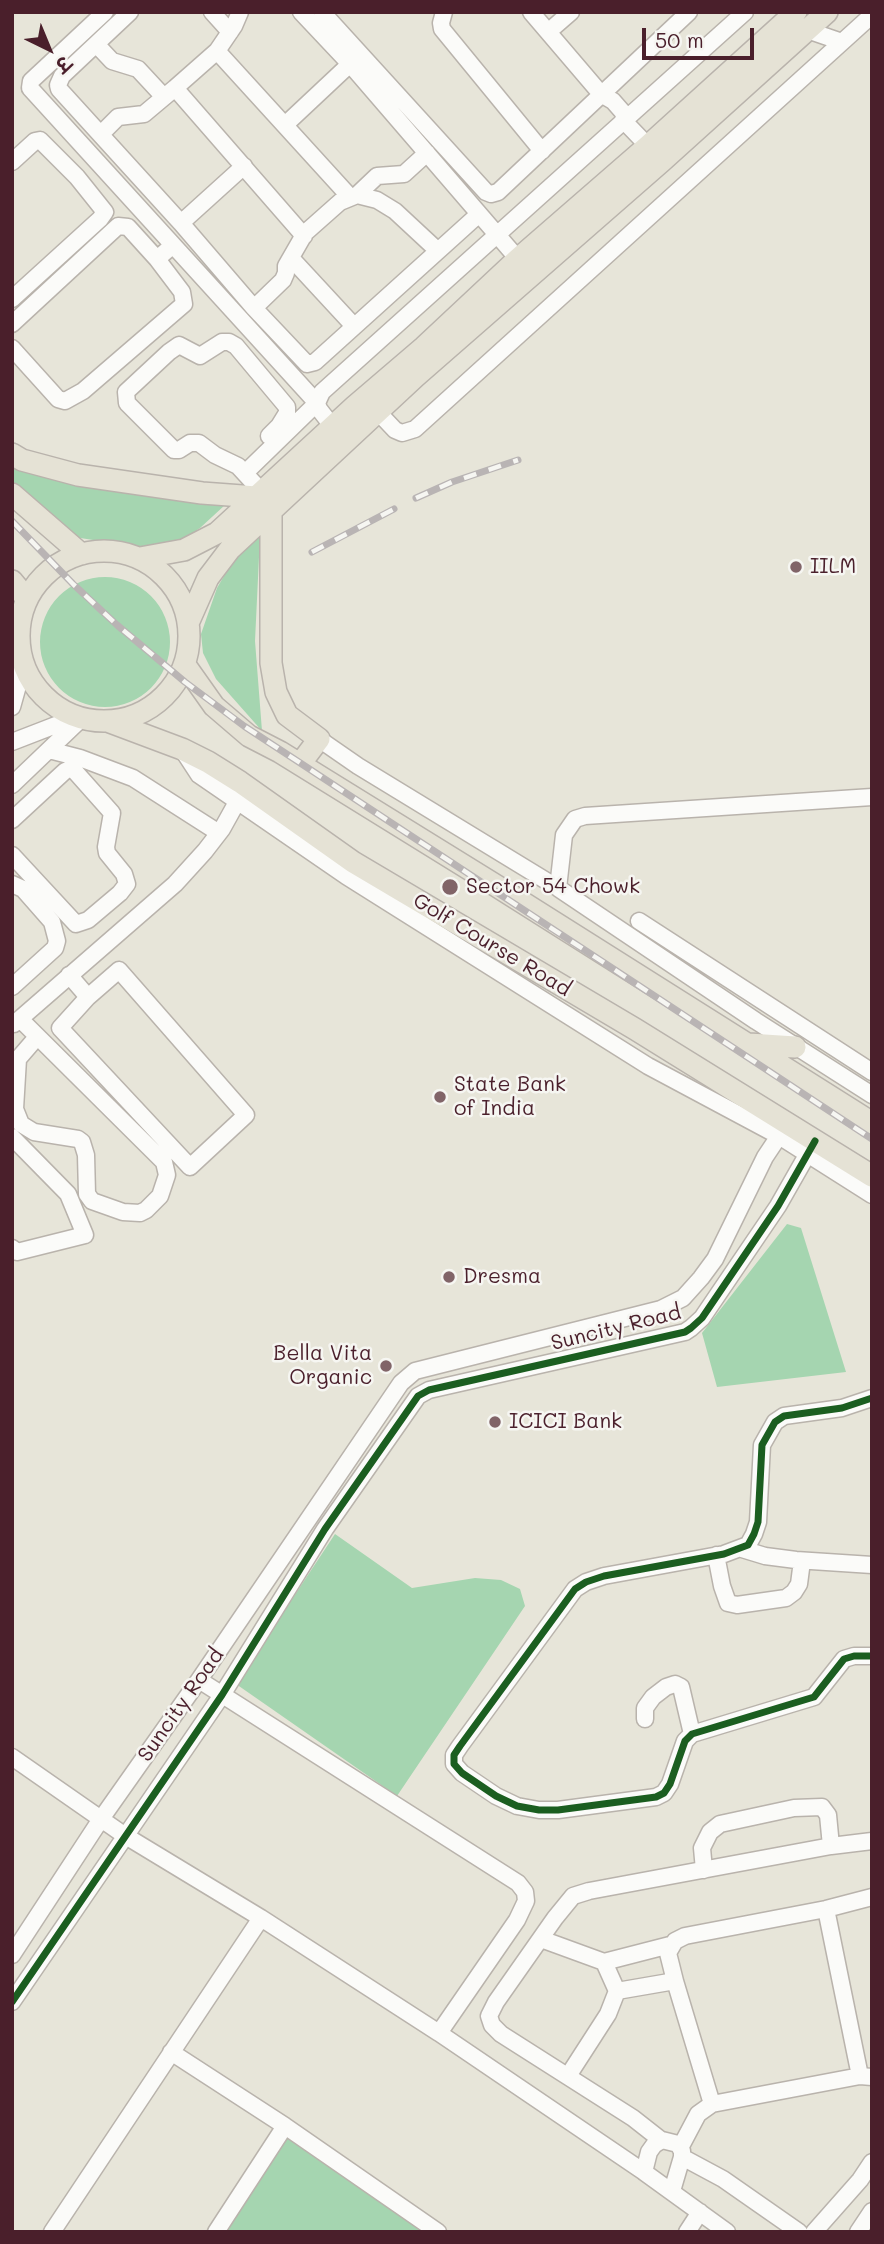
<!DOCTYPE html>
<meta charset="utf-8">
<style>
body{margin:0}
#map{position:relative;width:884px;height:2244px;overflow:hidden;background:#e7e5d9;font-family:Mali,"Playpen Sans Deva",sans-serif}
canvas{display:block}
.frame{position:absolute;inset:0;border:14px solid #4a1f2b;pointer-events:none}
.north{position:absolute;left:14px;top:14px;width:70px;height:70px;-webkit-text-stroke:5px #f6f6f2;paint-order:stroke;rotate:137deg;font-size:19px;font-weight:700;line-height:28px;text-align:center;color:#4a1f2b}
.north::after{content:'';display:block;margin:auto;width:24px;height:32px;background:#4a1f2b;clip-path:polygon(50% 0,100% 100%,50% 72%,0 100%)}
.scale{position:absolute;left:642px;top:28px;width:112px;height:32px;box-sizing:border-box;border:4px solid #4a1f2b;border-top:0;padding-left:9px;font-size:21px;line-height:24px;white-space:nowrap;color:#4a1f2b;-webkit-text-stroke:5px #f6f6f2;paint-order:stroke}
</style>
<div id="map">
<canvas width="884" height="2244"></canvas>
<div class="frame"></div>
<div class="north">उ</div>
<div class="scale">50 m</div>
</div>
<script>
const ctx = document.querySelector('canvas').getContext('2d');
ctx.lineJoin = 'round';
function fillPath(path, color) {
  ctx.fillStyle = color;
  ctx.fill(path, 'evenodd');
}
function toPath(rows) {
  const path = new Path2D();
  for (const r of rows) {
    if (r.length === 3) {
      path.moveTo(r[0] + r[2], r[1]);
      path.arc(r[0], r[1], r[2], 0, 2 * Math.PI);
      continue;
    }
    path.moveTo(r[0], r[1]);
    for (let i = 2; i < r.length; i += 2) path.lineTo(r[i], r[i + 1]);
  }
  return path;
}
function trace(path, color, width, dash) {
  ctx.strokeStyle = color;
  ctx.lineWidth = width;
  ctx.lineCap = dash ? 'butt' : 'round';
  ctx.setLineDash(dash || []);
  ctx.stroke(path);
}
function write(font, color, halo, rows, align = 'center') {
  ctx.font = font + ' Mali,sans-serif';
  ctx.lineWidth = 5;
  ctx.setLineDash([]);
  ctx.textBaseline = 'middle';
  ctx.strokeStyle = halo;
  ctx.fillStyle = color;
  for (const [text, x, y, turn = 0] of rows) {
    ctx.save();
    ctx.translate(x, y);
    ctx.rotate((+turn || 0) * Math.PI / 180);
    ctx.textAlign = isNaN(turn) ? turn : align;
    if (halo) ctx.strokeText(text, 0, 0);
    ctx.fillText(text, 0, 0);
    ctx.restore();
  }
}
fillPath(toPath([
 [12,466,106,490,225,505,200,528,173,546,144,548,74,537,12,487],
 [260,536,255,641,262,731,216,679,203,653,201,634,217,588,235,557],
 [105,642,65],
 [787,1224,801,1228,846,1372,717,1387,702,1333],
 [335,1534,412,1588,475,1578,501,1580,520,1589,525,1606,397,1796,236,1684],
 [287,2136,426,2232,226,2231]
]), '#a5d5b0');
const minor = toPath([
 [105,12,31,81,30,88,317,403,245,473],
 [130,12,62,76,58,85,59,89,181,223,254,308,307,364,315,362,479,214],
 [212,12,230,32],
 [301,12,350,64,518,259],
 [322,12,486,192,491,194,498,192,689,12],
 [444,12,441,23,442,29,542,151],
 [531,12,601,94,613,101,627,117],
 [807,30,842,42],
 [548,32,571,12],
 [96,44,112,61,138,69,164,97],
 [217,51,350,197],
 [175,88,304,236],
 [623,120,648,146],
 [286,124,350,64],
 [101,134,118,117,144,114,175,88,217,51,234,26,240,12],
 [12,162,35,141,40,140,77,177,105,212,100,219,12,299],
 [357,195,377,200,395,211,437,250],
 [181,223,244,166],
 [291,258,353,325],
 [254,308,283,280,286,273,286,266,305,233,340,202,357,195,377,176,404,174,427,153],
 [12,324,118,226,128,227,157,259],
 [12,348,58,399,65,401,83,391,184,304,182,292,157,259,172,246],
 [377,411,395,430,402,433,415,429,872,15],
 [333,427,319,409,317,403,322,392,745,12],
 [262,492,238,466,215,455,199,443,190,443,179,450,174,450,127,403,126,392,169,352,179,345,200,356,222,342,229,342,236,346,287,407,287,413,279,426,269,436],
 [12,707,19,682,20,654],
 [319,739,358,766,558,888,756,1021,872,1095],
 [12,742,74,718],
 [182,749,199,775,346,876,648,1066,779,1136,872,1195],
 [49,750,80,758,133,778,219,833],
 [12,785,81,719],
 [12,820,65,771,72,768,112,813,106,847,107,853,124,874,127,884,120,893,88,920,76,924,12,855],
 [12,884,23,889,52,922,57,941,55,948,12,987],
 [558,888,564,835,575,819,585,816,872,797],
 [639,921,872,1072],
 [69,975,88,997,119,970,246,1115,190,1167,60,1028,88,997],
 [20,1019,164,1162,167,1175,160,1196,146,1210,140,1213,123,1212,92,1201,87,1194,86,1155,82,1142,78,1139,34,1132,21,1124,15,1109,18,1059,37,1037],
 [14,1024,175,884,205,851,222,829,237,802],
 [12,1137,68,1194,85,1235,17,1252,12,1248],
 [872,1398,842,1408,784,1416,775,1422,762,1445,758,1522,754,1534,748,1545,724,1554,604,1576,586,1582,575,1589,460,1746,454,1755,454,1764,462,1773,496,1796,517,1806,539,1810,558,1810,656,1797,664,1793,670,1784,685,1741,692,1734,814,1697,844,1659,854,1656,872,1656],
 [742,1549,765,1556,796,1560,872,1565],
 [716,1555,722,1586,728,1603,737,1605,786,1598,794,1592,799,1584,802,1561],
 [199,1680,518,1883,525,1892,526,1901,517,1920,439,2033],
 [645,1719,645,1708,653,1697,666,1687,675,1684,681,1687,692,1734],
 [12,1757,124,1835,261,1918,439,2033,644,2172,727,2232],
 [704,1870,702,1848,710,1832,720,1824,794,1808,822,1807,828,1815,831,1846],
 [826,1909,860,2076],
 [541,1939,604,1962,617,1991],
 [12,1955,101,1819,199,1680,401,1383,415,1371,661,1309,683,1298,701,1278,715,1259,765,1157,787,1124],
 [604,1962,670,1945],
 [675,1981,712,2104],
 [12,2002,222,1695,325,1529,418,1396,429,1390,685,1332,691,1328,702,1318,778,1206,815,1141],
 [171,2052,285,2126,438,2232],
 [568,2076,608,2014,617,1991,675,1981,668,1953,675,1941,685,1936,826,1909,872,1897],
 [661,2140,633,2118,501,2034,492,2025,489,2016,496,2002,555,1918,573,1896,589,1891,831,1846,872,1841],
 [680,2148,698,2114,712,2104,860,2076,872,2077],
 [682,2157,723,2179,799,2232],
 [644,2172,649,2152,654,2145,662,2140,678,2144,682,2151,682,2157,672,2191],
 [52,2232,261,1918],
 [216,2232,285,2126],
 [687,2232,700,2212],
 [814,2232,860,2180,872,2162],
 [858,2232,872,2211]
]);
const major = toPath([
 [12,454,22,460,78,475,202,493,256,497],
 [12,494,81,554],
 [271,511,271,663,276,692,287,715,319,739,300,764],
 [104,636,85],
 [140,558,184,550,217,533,355,406,424,347,518,259,648,146,796,12],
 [12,581,27,599],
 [189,621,208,578,230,549,416,376,662,161,827,12],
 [185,665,214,706,249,736,280,752,495,885,872,1123],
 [110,722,182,749,208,762,240,782,353,862,635,1029,872,1176],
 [749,1044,795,1047]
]);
trace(minor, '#b9b3ac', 19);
trace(major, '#b9b3ac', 24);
trace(minor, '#fbfbf9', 16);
trace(major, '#e5e2d5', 21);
const rail = toPath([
 [416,498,452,482,518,460],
 [12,521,73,584,117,625,185,682,244,726,872,1139],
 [312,552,394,509]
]);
trace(rail, '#b9b4b4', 7);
trace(rail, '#f6f6f2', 4.5, [13]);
trace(toPath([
 [872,1398,842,1408,784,1416,775,1422,762,1445,758,1522,754,1534,748,1545,724,1554,604,1576,586,1582,575,1589,460,1746,454,1755,454,1764,462,1773,496,1796,517,1806,539,1810,558,1810,656,1797,664,1793,670,1784,685,1741,692,1734,814,1697,844,1659,854,1656,872,1656],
 [12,2002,222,1695,325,1529,418,1396,429,1390,685,1332,691,1328,702,1318,778,1206,815,1141]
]), '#1b5e20', 7);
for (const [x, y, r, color] of [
 [796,567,7,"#816468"],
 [450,887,9,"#816468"],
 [440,1097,7,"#816468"],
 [449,1277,7,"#816468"],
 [386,1366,7,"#816468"],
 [495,1422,7,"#816468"]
]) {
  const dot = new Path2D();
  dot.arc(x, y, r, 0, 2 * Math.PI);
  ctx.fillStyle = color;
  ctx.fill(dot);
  trace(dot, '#f6f6f2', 2.5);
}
write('21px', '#4a1f2b', '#f6f6f2', [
 ["IILM",810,567],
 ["Sector 54 Chowk",466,887],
 ["State Bank",454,1085],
 ["of India",454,1109],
 ["Dresma",463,1277],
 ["Bella Vita",372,1354,"right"],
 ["Organic",372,1378,"right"],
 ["ICICI Bank",509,1422]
], 'left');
write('21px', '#4a1f2b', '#f6f6f2', [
 ["Golf Course Road",492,945,31],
 ["Suncity Road",616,1328,-14],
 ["Suncity Road",181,1705,-55]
]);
</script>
